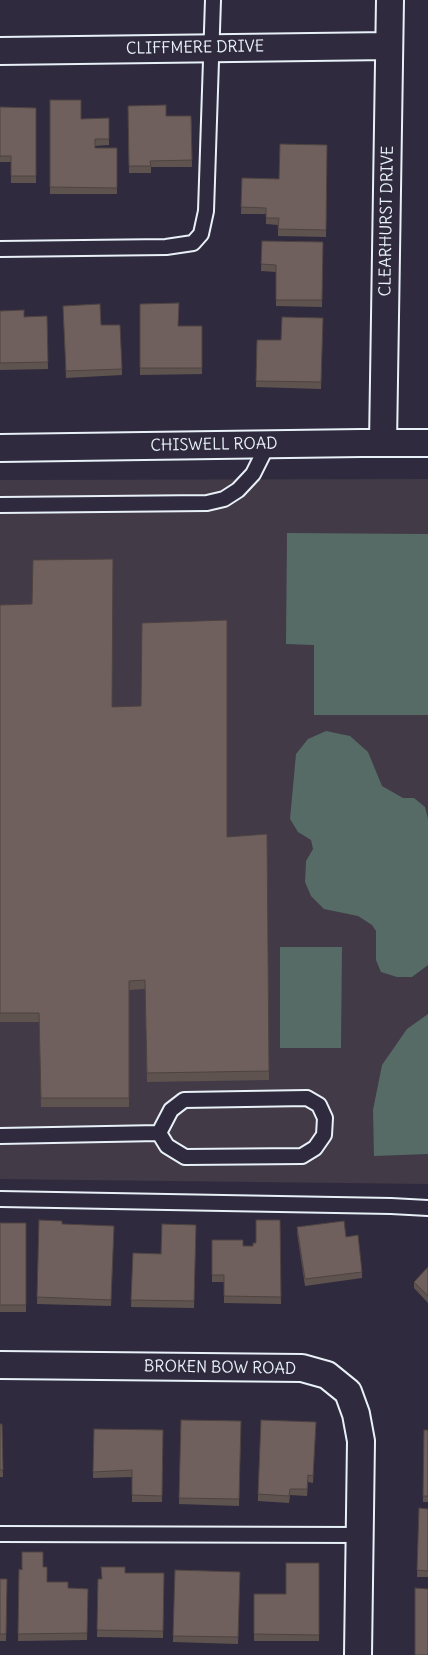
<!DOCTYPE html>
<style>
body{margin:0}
canvas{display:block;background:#2f2a3d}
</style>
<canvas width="428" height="1655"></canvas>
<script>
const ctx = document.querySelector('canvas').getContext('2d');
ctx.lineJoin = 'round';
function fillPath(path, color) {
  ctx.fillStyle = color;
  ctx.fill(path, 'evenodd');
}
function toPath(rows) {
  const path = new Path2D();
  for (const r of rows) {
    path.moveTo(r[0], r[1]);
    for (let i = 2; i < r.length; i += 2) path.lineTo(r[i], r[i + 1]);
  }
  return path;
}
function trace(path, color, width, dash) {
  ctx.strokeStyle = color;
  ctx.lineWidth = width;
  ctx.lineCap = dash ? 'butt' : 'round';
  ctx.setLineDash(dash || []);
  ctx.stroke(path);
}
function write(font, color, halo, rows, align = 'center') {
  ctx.font = font + ' Delius,sans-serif';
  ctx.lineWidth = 4;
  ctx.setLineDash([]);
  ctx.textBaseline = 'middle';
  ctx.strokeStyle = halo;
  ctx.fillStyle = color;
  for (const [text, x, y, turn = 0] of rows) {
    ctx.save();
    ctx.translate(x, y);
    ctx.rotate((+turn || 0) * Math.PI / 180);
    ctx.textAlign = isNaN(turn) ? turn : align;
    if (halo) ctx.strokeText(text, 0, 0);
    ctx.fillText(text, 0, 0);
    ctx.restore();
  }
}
fillPath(toPath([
 [428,479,428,1184,0,1179,0,480]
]), '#423a47');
fillPath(toPath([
 [287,533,428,534,428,715,314,715,314,645,286,644],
 [326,731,350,736,368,752,382,786,403,798,414,798,425,807,428,819,428,965,412,977,397,977,381,972,376,960,376,931,372,925,358,916,324,909,311,896,305,882,306,861,313,849,311,840,298,832,290,819,296,754,308,739],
 [280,947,342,947,341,1048,280,1048],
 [428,1014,428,1154,374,1156,373,1110,382,1065,407,1029]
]), '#566b66');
const service = toPath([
 [0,249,166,247,193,243,201,234,206,211,213,0],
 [0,505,207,503,224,499,238,490,253,474,268,444],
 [307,1098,319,1105,325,1118,324,1135,315,1148,302,1156,185,1157,167,1146,159,1133,171,1110,184,1100,307,1098],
 [0,1136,159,1133],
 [0,1199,391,1206,428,1208],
 [0,1534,360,1535]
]);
const minor = toPath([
 [0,51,389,46],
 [383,443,390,0],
 [0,448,361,443,428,443],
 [0,1365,302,1368,327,1375,348,1392,356,1414,361,1441,358,1655]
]);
trace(service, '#e8f1f8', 18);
trace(minor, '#e8f1f8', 30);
trace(service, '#2f2a3d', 14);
trace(minor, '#2f2a3d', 26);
fillPath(toPath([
 [50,100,81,119,109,118,109,145,95,146,95,148,117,148,117,194,50,194],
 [128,106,166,116,191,116,192,167,151,167,151,173,129,173],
 [0,107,36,108,36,183,11,183,11,162,0,162],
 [327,145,326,237,278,236,278,225,266,224,266,214,241,214,242,178,279,179],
 [262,241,323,242,322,307,276,306,276,272,261,271],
 [140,304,178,326,202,326,202,374,140,375],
 [63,306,101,325,122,369,122,375,66,378],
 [0,311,24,317,47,316,48,369,0,370],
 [323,318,321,389,256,387,257,340,281,340],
 [0,605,112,707,227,837,267,834,269,1080,147,1082,145,989,129,990,129,1107,41,1107,39,1022,0,1022],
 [39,1220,62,1224,114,1226,111,1306,37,1304],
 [280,1220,281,1304,224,1303,224,1282,212,1282,212,1240,243,1246,253,1246],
 [0,1223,26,1223,26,1312,0,1312],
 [196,1225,194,1308,131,1307,133,1253,161,1254],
 [297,1227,362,1272,362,1278,305,1286,297,1233],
 [428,1267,428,1303,414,1288,414,1282],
 [181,1420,241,1421,239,1506,179,1504],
 [316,1422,313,1483,308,1482,307,1496,290,1495,289,1503,258,1501,258,1494],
 [0,1424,2,1424,3,1477,0,1477],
 [94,1429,163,1430,162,1502,132,1502,132,1477,93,1478],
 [424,1430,428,1430,428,1502,423,1502],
 [419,1508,428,1509,428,1577,417,1577],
 [319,1563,319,1641,254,1641,254,1594,286,1594],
 [43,1567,47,1582,68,1588,88,1589,87,1640,18,1641,19,1569,22,1570],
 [175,1570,240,1572,238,1644,173,1642],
 [125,1573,164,1573,163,1638,97,1637,98,1579,101,1579],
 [0,1579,7,1579,6,1641,0,1641]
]), '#5f5350');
const building = toPath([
 [50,100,81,100,81,119,109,118,109,139,95,139,95,148,117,148,117,188,50,187,50,100],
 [166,105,166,116,191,116,192,160,150,161,151,166,129,166,128,106,166,105],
 [0,107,36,108,36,176,11,176,11,156,0,156,0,107],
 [280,144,327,145,326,230,278,229,279,218,266,218,266,208,241,207,242,178,279,179,280,144],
 [262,241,323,242,322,300,276,300,276,265,261,264,262,241],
 [179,303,178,326,202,326,202,368,140,368,140,304,179,303],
 [100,304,101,325,120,325,122,369,66,371,63,306,100,304],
 [24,310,24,317,47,316,48,362,0,363,0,311,24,310],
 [282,317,323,318,321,382,256,381,257,340,281,340,282,317],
 [113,559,112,707,141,706,142,623,227,620,227,837,267,834,269,1071,147,1073,145,980,129,981,129,1098,41,1098,39,1013,0,1013,0,605,32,604,33,560,113,559],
 [39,1220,62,1221,62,1224,114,1226,111,1300,37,1297,39,1220],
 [256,1220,280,1220,281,1297,224,1296,224,1275,212,1275,212,1240,243,1240,243,1246,253,1246,253,1243,256,1243,256,1220],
 [344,1221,346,1237,358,1235,362,1272,305,1279,297,1227,344,1221],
 [0,1223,26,1223,26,1305,0,1305,0,1223],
 [162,1224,196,1225,194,1301,131,1300,133,1253,161,1254,162,1224],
 [428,1267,428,1296,414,1282,428,1267],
 [181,1420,241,1421,239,1499,179,1498,181,1420],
 [261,1420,316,1422,313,1476,308,1475,307,1489,290,1489,289,1496,258,1494,261,1420],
 [0,1424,2,1424,3,1470,0,1470,0,1424],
 [94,1429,163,1430,162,1496,132,1495,132,1470,93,1472,94,1429],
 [424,1430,428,1430,428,1496,423,1496,424,1430],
 [419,1508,428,1509,428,1571,417,1570,419,1508],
 [22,1552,43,1552,43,1567,47,1567,47,1582,68,1582,68,1588,88,1589,87,1633,18,1634,19,1569,22,1570,22,1552],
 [286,1563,319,1563,319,1635,254,1634,254,1594,286,1594,286,1563],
 [101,1567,125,1567,125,1573,164,1573,163,1631,97,1630,98,1579,102,1579,101,1567],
 [175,1570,240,1572,238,1637,173,1636,175,1570],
 [0,1579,7,1579,6,1634,0,1634,0,1579],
 [415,1588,428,1589,428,1655,415,1655,415,1588]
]);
fillPath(building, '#6f605d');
trace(building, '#4e4341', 1);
write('16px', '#e8f1f8', '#2f2a3d', [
 ["CLIFFMERE DRIVE",195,48,-1],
 ["CLEARHURST DRIVE",387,221,-89],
 ["CHISWELL ROAD",214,445,-1],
 ["BROKEN BOW ROAD",220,1368,1]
]);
</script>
